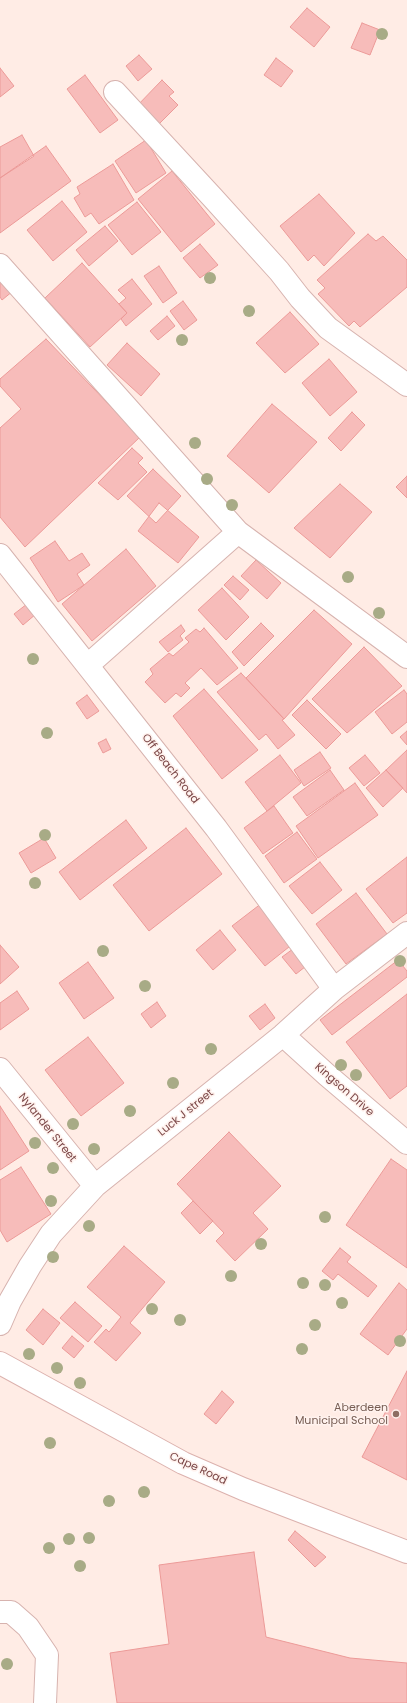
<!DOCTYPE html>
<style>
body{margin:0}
canvas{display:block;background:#ffece5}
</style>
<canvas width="407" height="1703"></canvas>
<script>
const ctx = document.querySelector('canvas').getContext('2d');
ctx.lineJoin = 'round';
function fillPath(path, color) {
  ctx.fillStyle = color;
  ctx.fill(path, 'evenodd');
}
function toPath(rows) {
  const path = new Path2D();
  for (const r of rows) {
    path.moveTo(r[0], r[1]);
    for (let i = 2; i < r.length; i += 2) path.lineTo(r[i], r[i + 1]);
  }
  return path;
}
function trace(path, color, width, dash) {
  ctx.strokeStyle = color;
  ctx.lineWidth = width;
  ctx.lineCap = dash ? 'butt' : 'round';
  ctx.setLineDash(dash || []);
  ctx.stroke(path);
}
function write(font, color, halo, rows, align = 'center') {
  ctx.font = font + ' Poppins,sans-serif';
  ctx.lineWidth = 3;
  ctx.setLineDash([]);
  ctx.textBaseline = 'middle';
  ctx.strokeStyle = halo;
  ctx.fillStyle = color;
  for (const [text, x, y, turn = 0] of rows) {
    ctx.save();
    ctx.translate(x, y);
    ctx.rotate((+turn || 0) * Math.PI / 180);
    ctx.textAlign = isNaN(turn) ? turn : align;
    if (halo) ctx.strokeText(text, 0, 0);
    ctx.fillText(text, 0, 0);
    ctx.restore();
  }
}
const building = toPath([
 [307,8,330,27,314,47,290,27,307,8],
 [362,23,380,30,370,55,351,48,362,23],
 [139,55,152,69,138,81,126,66,139,55],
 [276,58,293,71,281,87,264,75,276,58],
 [0,68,14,86,0,97,0,68],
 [85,75,118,120,100,133,67,89,85,75],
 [162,80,174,92,169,96,178,105,159,124,135,108,162,80],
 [22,135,34,156,0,178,0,147,22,135],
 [146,140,166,173,136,193,115,161,146,140],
 [46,146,71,181,0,233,0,178,46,146],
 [113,164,134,200,99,224,91,213,85,217,74,198,80,194,77,187,113,164],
 [172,171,215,224,181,252,138,199,172,171],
 [319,194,355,233,324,266,314,255,308,261,280,226,319,194],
 [62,201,87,232,53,261,27,230,62,201],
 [137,202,161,232,132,255,108,225,137,202],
 [105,226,118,241,89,266,76,250,105,226],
 [368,234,376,241,383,236,407,260,407,287,360,327,354,321,349,326,318,294,325,288,317,280,368,234],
 [200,244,218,265,200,278,183,258,200,244],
 [82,263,127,313,90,347,45,298,82,263],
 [159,266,177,293,163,303,144,276,159,266],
 [0,278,13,291,2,300,0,297,0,278],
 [132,279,152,304,126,326,121,319,127,313,119,304,126,298,118,290,132,279],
 [183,301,197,320,184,330,170,311,183,301],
 [290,312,319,344,285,373,256,343,290,312],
 [167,316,175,326,158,340,150,331,167,316],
 [46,339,140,437,25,547,0,517,0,428,21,409,0,386,0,379,46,339],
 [127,343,160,374,141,396,107,365,127,343],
 [329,359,357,392,330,416,302,383,329,359],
 [272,404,317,442,269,493,227,456,272,404],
 [352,412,365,425,341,451,328,438,352,412],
 [132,448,143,458,138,463,147,472,118,500,98,483,132,448],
 [153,469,181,496,156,523,127,496,153,469],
 [407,476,407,498,396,487,407,476],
 [340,484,372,512,330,558,294,528,340,484],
 [159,503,199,537,178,563,138,531,159,503],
 [55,541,69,561,82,553,90,565,77,574,84,585,58,602,30,558,55,541],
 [126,549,156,586,92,641,62,604,126,549],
 [256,560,281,583,267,599,241,576,256,560],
 [233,576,249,590,240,600,224,585,233,576],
 [222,588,249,617,226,640,198,610,222,588],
 [27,604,36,614,23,625,14,614,27,604],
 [314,610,352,644,284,719,246,678,314,610],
 [261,623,274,636,244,666,232,652,261,623],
 [181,625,185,631,180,636,183,640,168,652,159,642,181,625],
 [204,628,238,668,217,685,201,668,185,683,190,688,181,697,176,693,165,703,145,682,153,674,150,669,169,653,173,656,189,642,185,638,196,629,200,632,204,628],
 [364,647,402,686,347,733,312,699,364,647],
 [241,673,284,719,282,720,295,735,278,749,266,734,259,740,217,692,241,673],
 [204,689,258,750,222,779,173,716,204,689],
 [404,690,407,694,407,722,392,734,375,712,404,690],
 [87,695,99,711,87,719,76,703,87,695],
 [307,700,341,734,326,749,292,715,307,700],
 [407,731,407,745,400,737,407,731],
 [106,739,111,749,103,753,98,743,106,739],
 [407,750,407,793,386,770,407,750],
 [320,752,331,768,304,786,294,770,320,752],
 [280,755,301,783,267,811,245,782,280,755],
 [365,755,380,773,364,786,349,768,365,755],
 [330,770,344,790,307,816,293,797,330,770],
 [386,770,403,788,383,807,366,788,386,770],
 [355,783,378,815,318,858,296,826,355,783],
 [274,806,293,833,263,854,244,828,274,806],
 [126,820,147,848,80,900,59,872,126,820],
 [186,828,222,874,149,931,113,885,186,828],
 [297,832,317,859,284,883,265,856,297,832],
 [44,838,56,858,31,873,19,853,44,838],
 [407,857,407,913,393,923,366,889,407,857],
 [320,862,342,890,312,914,289,886,320,862],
 [356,893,387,934,346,964,316,924,356,893],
 [262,903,294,943,265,966,232,926,262,903],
 [220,930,236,950,213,970,196,950,220,930],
 [0,945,19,967,0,984,0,945],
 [297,946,310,963,296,974,282,957,297,946],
 [398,960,407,971,407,977,332,1035,320,1020,398,960],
 [88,962,114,998,84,1019,59,983,88,962],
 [17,991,29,1009,0,1030,0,1003,17,991],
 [407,994,407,1086,390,1099,346,1042,407,994],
 [157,1002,166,1016,151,1028,141,1014,157,1002],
 [265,1004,275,1018,260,1030,249,1016,265,1004],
 [88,1037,124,1083,81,1116,45,1070,88,1037],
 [0,1106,29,1151,0,1170,0,1106],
 [229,1132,281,1186,253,1213,268,1229,235,1261,216,1241,224,1233,177,1184,229,1132],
 [391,1159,407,1170,407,1268,346,1225,391,1159],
 [21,1167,51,1214,7,1242,0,1230,0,1180,21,1167],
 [193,1201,213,1221,200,1234,181,1213,193,1201],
 [124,1246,165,1282,130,1323,141,1333,116,1361,94,1342,106,1329,109,1332,121,1317,87,1287,124,1246],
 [340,1248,351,1257,347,1262,377,1286,368,1297,338,1274,333,1280,322,1271,340,1248],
 [399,1283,407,1290,407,1329,388,1355,360,1334,399,1283],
 [75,1302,102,1326,88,1342,60,1318,75,1302],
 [43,1309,60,1323,43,1345,26,1330,43,1309],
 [72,1336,84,1346,74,1358,62,1348,72,1336],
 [407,1371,407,1480,362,1457,407,1371],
 [222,1391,234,1402,216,1424,204,1414,222,1391],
 [295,1531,326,1557,315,1567,288,1540,295,1531],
 [254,1552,266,1637,350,1658,407,1663,407,1703,117,1703,110,1653,169,1644,159,1565,254,1552]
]);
fillPath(building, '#f7bcba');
trace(building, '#ec9a98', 1);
const street = toPath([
 [115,92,213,198,279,271,300,298,328,328,407,385],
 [0,265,238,532,407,657],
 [0,555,216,828,334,989],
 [88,665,238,532],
 [283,1035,327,1075,407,1143],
 [0,1069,95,1186],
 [0,1324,10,1301,30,1266,51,1234,95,1186,283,1035,334,989,407,933],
 [0,1612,11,1612,28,1627,47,1655,45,1703]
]);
const secondary = toPath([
 [0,1363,183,1463,243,1489,407,1552]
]);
trace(street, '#d7b3af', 24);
trace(secondary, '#dcb2ae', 24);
trace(street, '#fff', 22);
trace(secondary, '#fff', 22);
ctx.fillStyle = '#a8ab86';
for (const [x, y] of [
 [382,34],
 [210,278],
 [249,311],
 [182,340],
 [195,443],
 [207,479],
 [232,505],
 [348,577],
 [379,613],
 [33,659],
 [47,733],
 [45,835],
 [35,883],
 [103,951],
 [400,961],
 [145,986],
 [211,1049],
 [341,1065],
 [356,1075],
 [173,1083],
 [130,1111],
 [73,1124],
 [35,1143],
 [94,1149],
 [53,1168],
 [51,1201],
 [325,1217],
 [89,1226],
 [261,1244],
 [53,1257],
 [231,1276],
 [303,1283],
 [325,1285],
 [342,1303],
 [152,1309],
 [180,1320],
 [315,1325],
 [400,1341],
 [302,1349],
 [29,1354],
 [57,1368],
 [80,1383],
 [50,1443],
 [144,1492],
 [109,1501],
 [89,1538],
 [69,1539],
 [49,1548],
 [80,1566],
 [7,1664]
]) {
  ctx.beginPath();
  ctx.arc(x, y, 6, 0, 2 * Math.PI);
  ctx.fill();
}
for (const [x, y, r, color] of [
 [396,1414,4,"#8d6e63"]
]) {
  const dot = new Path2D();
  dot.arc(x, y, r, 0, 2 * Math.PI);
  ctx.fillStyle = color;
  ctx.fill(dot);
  trace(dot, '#fff2ee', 1.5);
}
write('11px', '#7b4747', '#fff2ee', [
 ["Off Beach Road",170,769,52],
 ["Kingson Drive",344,1090,41],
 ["Luck J street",186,1113,-39],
 ["Nylander Street",47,1128,51],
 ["Cape Road",198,1469,25]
]);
write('11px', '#785e54', '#fff2ee', [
 ["Aberdeen",388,1408],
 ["Municipal School",388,1421]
], 'right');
</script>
